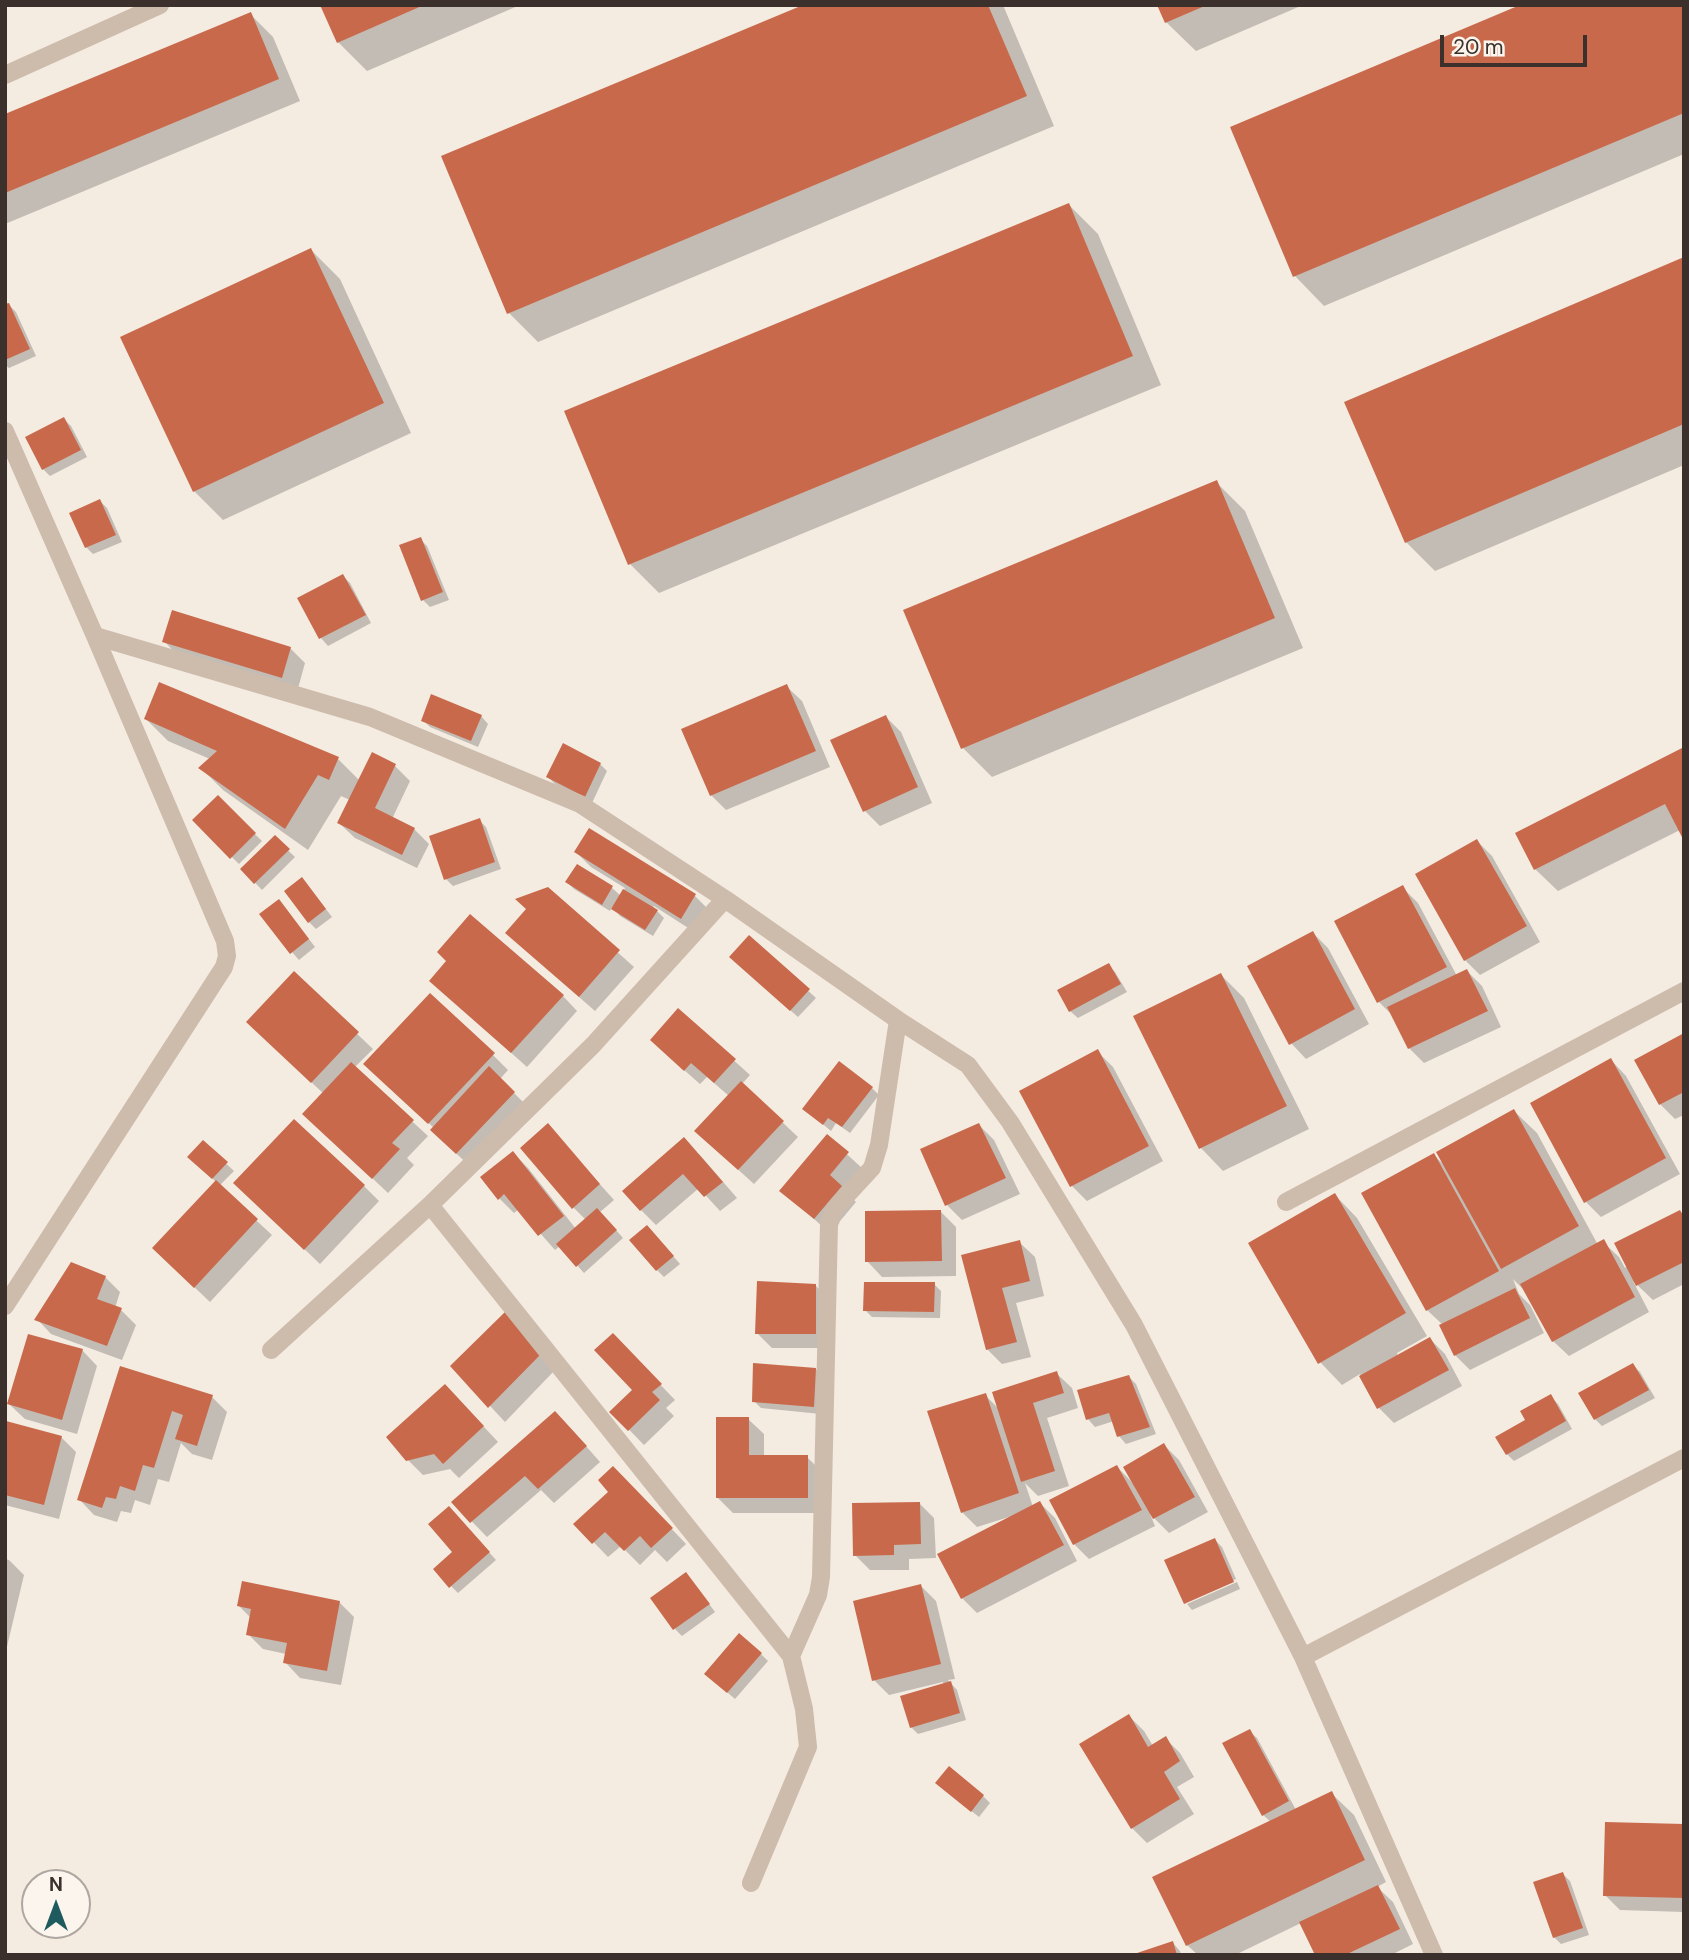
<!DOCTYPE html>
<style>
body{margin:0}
#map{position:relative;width:1689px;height:1960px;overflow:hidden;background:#f4ebe1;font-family:"DM Sans",sans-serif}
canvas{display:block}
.frame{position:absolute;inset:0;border:7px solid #3b302b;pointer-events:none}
.north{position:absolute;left:21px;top:1869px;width:70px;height:70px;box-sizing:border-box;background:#fbf5ee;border:2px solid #aea6a0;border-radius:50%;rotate:0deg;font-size:19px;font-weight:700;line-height:28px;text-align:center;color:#3b302b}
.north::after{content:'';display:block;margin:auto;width:24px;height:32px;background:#1f5a5e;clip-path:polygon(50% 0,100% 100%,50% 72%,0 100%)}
.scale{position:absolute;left:1440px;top:35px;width:147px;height:32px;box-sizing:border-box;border:4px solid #3b302b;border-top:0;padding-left:9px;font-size:21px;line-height:24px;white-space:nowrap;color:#3b302b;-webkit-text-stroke:5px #fbf5ee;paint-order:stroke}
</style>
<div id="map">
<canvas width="1689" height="1960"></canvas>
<div class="frame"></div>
<div class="north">N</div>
<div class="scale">20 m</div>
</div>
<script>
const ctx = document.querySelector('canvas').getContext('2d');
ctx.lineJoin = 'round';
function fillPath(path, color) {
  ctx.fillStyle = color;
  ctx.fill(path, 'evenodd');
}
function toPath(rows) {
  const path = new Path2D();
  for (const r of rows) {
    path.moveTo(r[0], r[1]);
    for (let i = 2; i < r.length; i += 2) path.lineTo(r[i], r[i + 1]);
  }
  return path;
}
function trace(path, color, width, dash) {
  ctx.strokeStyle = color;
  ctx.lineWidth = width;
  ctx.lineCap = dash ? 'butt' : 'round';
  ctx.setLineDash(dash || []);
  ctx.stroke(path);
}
fillPath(toPath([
 [322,5,520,5,367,71,338,42],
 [808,5,1003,5,1054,126,538,342,509,313],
 [1159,5,1303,5,1196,51,1166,22],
 [1684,5,1684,154,1324,306,1295,276,1232,128],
 [250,14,273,37,300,101,5,224,5,116],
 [1069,205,1098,234,1161,385,659,593,630,564],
 [311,250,340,279,411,433,223,520,194,491],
 [1684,259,1684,465,1435,571,1406,542],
 [9,305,16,312,36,356,9,368,5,365,5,306],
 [64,419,71,426,87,457,50,476,43,469],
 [1216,482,1245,511,1303,648,992,777,963,748],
 [100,501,107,508,122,542,93,554,86,547],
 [420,539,427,546,449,600,430,607,423,600,401,546],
 [343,576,350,583,371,623,328,646,321,638,299,599],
 [164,641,290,648,305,663,297,692,179,657],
 [786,686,802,701,830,767,726,810,711,795],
 [481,716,488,724,478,747,430,727,423,720],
 [886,717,901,732,932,803,880,826,865,811],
 [146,719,338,759,360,781,373,755,395,766,410,781,392,819,414,829,429,844,417,868,355,838,339,823,350,800,341,796,308,850,223,790,201,768,210,759,168,741],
 [1684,749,1680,830,1558,891,1535,869],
 [600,764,607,771,592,803,555,784,548,777],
 [218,798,262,841,239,864,195,821],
 [479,820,486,827,501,869,453,886,446,879],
 [590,830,695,896,710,911,696,933,654,906,653,907,664,918,653,936,620,916,612,907,610,911,574,889,567,882,578,866,612,888,621,896,625,888,591,867,576,852],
 [275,838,295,857,262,890,242,869],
 [1477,841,1492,856,1540,942,1480,975,1465,960],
 [309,887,332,917,316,929,309,922],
 [1403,888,1418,903,1457,976,1467,971,1482,986,1501,1027,1424,1063,1409,1048,1395,1018,1379,1002],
 [547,889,634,967,595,1011,523,948],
 [286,909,315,947,299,960,292,952],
 [1313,933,1328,948,1369,1024,1306,1059,1291,1043],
 [749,937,816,998,798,1017,738,964],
 [1108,965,1115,972,1127,992,1078,1018,1070,1011],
 [294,974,373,1049,354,1068,428,1136,407,1158,414,1165,388,1193,320,1129,324,1094,263,1037],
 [1221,975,1244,998,1309,1129,1223,1171,1201,1148,1136,1017],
 [431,981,563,996,577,1011,527,1067],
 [678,1010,750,1075,742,1084,798,1137,754,1184,711,1145,729,1096,707,1077,700,1084,667,1055],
 [1684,1035,1684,1115,1675,1119,1660,1104,1636,1061],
 [1098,1052,1113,1067,1163,1161,1087,1201,1072,1186,1021,1092],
 [493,1055,508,1070,500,1079,529,1108,472,1168,447,1145,434,1128,381,1079],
 [1611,1060,1626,1076,1680,1174,1601,1217,1586,1202],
 [872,1088,879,1095,850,1133,836,1123,831,1131,805,1109],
 [1514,1111,1537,1133,1598,1245,1603,1242,1619,1257,1625,1268,1680,1212,1684,1216,1684,1284,1653,1300,1633,1281,1649,1312,1569,1356,1553,1341,1525,1291,1513,1279,1519,1294,1530,1305,1544,1333,1470,1370,1455,1355,1443,1325,1427,1310,1434,1155,1446,1167],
 [979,1125,994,1140,1020,1194,962,1220,947,1205],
 [548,1126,614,1200,600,1212,623,1238,584,1273,560,1246,555,1250,519,1209,514,1213,499,1198,513,1153,528,1168,576,1229,586,1220,573,1207],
 [827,1136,863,1169,845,1191,856,1202,830,1233,782,1191],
 [203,1142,234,1171,219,1186,272,1235,210,1302,169,1263,216,1182,190,1156],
 [699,1154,737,1198,720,1211,699,1188,656,1225,641,1210],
 [364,1186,379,1201,320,1264,251,1198],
 [1335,1195,1357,1218,1427,1336,1397,1353,1398,1356,1430,1339,1445,1354,1462,1386,1394,1423,1379,1408,1360,1374,1342,1385,1320,1362],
 [941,1212,956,1227,956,1276,882,1277,867,1261],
 [654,1234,680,1264,664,1277,657,1270],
 [1019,1242,1035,1257,1044,1296,1016,1303,1031,1357,1002,1364,987,1349,964,1256],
 [105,1277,120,1292,115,1308,121,1310,136,1325,122,1360,51,1334,37,1319],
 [934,1284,941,1291,940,1318,872,1317,865,1310],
 [816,1286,831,1301,830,1348,772,1348,757,1333],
 [505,1315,554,1371,505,1422,453,1366],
 [613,1335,675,1400,666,1408,674,1416,644,1445,612,1412,635,1390],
 [82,1350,97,1366,77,1434,25,1419,9,1404],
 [1633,1365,1640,1372,1655,1398,1602,1426,1595,1419],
 [121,1368,212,1397,227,1412,212,1460,192,1454,181,1443,169,1482,158,1479,150,1505,135,1500,131,1513,121,1511,117,1522,94,1515,79,1499],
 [816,1369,823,1377,821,1414,761,1408,754,1401],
 [1056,1373,1072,1388,1078,1408,1047,1418,1069,1486,1038,1496,1025,1483,1033,1507,1040,1503,1055,1518,1077,1561,977,1613,962,1598,1010,1519,1009,1517,977,1527,962,1512,985,1395,999,1409],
 [1129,1377,1136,1384,1156,1434,1126,1444,1119,1436,1114,1421,1095,1427,1088,1419,1079,1391],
 [1551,1397,1558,1404,1572,1429,1514,1461,1507,1454,1528,1421],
 [460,1401,498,1442,459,1478,450,1469,423,1475,408,1460],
 [748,1419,764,1434,764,1457,807,1457,822,1472,822,1513,733,1513,718,1498],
 [7,1423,61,1437,76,1452,59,1519,5,1505,5,1431],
 [570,1428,600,1462,554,1503,541,1490,487,1537,453,1502],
 [1164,1445,1179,1460,1208,1512,1169,1533,1150,1514,1155,1526,1089,1559,1074,1544,1052,1501,1117,1467,1134,1484],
 [628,1483,686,1544,667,1562,655,1550,640,1565,621,1546,608,1557,576,1524],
 [919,1503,934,1518,936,1558,909,1559,909,1570,870,1570,855,1555],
 [456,1515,496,1560,458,1593,451,1586],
 [1215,1540,1222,1547,1236,1579,1186,1601,1186,1603,1167,1561],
 [5,1559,9,1560,24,1575,5,1655],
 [693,1582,715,1612,682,1636,675,1629],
 [1237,1582,1240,1589,1192,1610,1187,1604],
 [921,1586,936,1601,955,1679,948,1680,957,1690,966,1720,918,1734,911,1727,944,1685,943,1682,889,1695,874,1680],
 [339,1602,354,1617,341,1685,300,1678,285,1662,286,1654,263,1649,248,1634,251,1618,239,1606],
 [761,1654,768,1661,735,1699,714,1681],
 [1129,1716,1144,1731,1153,1746,1165,1738,1180,1753,1194,1777,1177,1787,1194,1814,1147,1843,1132,1828],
 [1249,1731,1257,1738,1296,1810,1331,1793,1354,1815,1386,1882,1377,1887,1393,1902,1413,1944,1391,1955,1316,1955,1301,1923,1235,1955,1198,1955,1187,1945,1271,1822,1263,1815],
 [945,1790,983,1796,990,1803,979,1817],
 [1684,1826,1684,1912,1620,1910,1605,1895],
 [1563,1874,1570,1881,1589,1935,1561,1944,1554,1937],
 [1173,1943,1180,1951,1181,1955,1138,1955]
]), '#0003');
fillPath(toPath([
 [320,5,424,5,337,43],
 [803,5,988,5,1027,96,507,314,441,156],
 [1157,5,1207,5,1165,23],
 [1520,5,1684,5,1684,113,1293,277,1230,127],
 [251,12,279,79,5,193,5,114],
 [1069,203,1133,356,628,565,564,411],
 [311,248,384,403,193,492,120,337],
 [1684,257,1684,424,1405,543,1344,402],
 [9,303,30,349,5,360,5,304],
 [64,417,81,450,42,470,25,437],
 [1217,480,1275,618,961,749,903,610],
 [100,499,116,535,85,548,69,513],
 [421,537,443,592,421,601,399,545],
 [343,574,366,615,319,639,297,598],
 [172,610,291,647,282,678,162,642],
 [159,682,339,757,329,780,318,775,285,829,198,768,217,751,144,719],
 [787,684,816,751,710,796,681,729],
 [431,694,482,715,471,741,421,721],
 [886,715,918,787,863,812,830,740],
 [563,743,601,763,585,797,546,777],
 [1684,747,1684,841,1665,804,1534,870,1515,833],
 [372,752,396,764,375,808,415,828,402,855,337,823],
 [218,795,256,833,230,859,192,820],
 [480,818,495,862,444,880,429,836],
 [589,828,696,894,681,919,574,852],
 [275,835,290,849,254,884,240,869],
 [1477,839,1527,926,1464,961,1415,874],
 [577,864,613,886,602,905,565,882],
 [302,877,326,909,308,923,284,891],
 [1403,885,1447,967,1377,1003,1334,921],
 [548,887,620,950,579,997,505,933,526,909,515,899],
 [623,889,658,910,645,930,611,909],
 [279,899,309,939,290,954,259,914],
 [470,914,564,995,511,1053,429,981,446,961,437,952],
 [1313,931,1355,1009,1289,1045,1247,966],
 [749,935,810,989,790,1011,729,957],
 [1109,963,1121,984,1069,1012,1057,990],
 [1467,969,1488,1011,1408,1049,1387,1007],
 [294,971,359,1032,311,1083,246,1022],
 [1221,973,1287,1106,1199,1149,1133,1016],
 [430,993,495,1053,428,1124,363,1064],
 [678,1008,736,1059,714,1083,691,1063,684,1071,650,1040],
 [1684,1033,1684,1092,1659,1105,1634,1060],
 [1098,1049,1149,1146,1070,1187,1019,1091],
 [1611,1058,1666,1158,1584,1203,1530,1103],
 [839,1061,873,1087,842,1127,828,1118,823,1125,802,1109],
 [351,1062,414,1120,392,1143,400,1149,372,1179,302,1114],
 [489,1066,515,1092,456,1154,430,1130],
 [741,1081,784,1121,738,1170,694,1131],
 [1514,1109,1579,1226,1501,1269,1436,1152],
 [294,1119,365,1185,304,1250,233,1183],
 [548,1123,600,1184,572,1209,520,1148],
 [979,1123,1006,1178,945,1206,920,1149],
 [827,1134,849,1152,830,1175,842,1186,814,1219,779,1191],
 [684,1137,723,1182,704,1197,683,1174,640,1211,622,1191],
 [203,1140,228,1162,212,1179,187,1157],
 [513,1151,564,1216,538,1236,504,1194,498,1200,480,1177],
 [1434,1153,1499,1271,1426,1311,1361,1193],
 [216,1180,258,1219,194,1288,152,1248],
 [1335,1193,1406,1313,1318,1364,1248,1243],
 [597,1208,617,1230,576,1267,556,1244],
 [941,1210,942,1261,865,1262,865,1211],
 [1680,1210,1684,1217,1684,1262,1636,1286,1614,1243],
 [647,1225,674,1256,656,1271,629,1240],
 [1604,1239,1635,1297,1552,1342,1520,1284],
 [1020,1240,1030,1281,1002,1288,1017,1342,986,1350,961,1255],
 [71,1262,106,1276,97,1299,122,1308,107,1346,34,1320],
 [757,1281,816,1284,816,1334,755,1334],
 [864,1282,935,1282,934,1312,863,1311],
 [1515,1288,1530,1318,1454,1356,1439,1325],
 [505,1312,540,1355,488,1408,450,1366],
 [613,1333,662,1384,652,1392,660,1400,628,1431,609,1412,632,1390,594,1350],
 [28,1334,83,1349,62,1420,7,1404],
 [1430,1337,1449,1370,1377,1409,1359,1376],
 [753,1363,816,1368,814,1407,752,1402],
 [1633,1363,1649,1390,1594,1420,1578,1393],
 [120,1366,213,1395,197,1446,175,1439,183,1415,172,1411,154,1468,143,1465,135,1491,120,1486,116,1499,106,1497,102,1508,77,1500],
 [1057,1371,1064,1393,1033,1403,1055,1471,1021,1482,992,1392],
 [1129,1375,1150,1427,1117,1437,1109,1413,1086,1420,1077,1390],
 [445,1384,484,1426,443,1464,434,1454,406,1461,386,1437],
 [986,1393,1019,1493,961,1513,927,1411],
 [1551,1394,1566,1421,1506,1455,1495,1437,1525,1420,1520,1411],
 [555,1411,587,1446,538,1489,525,1476,470,1523,451,1502],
 [716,1417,749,1417,749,1455,808,1455,808,1498,716,1498],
 [6,1421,62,1436,44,1505,5,1495],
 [1164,1443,1195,1497,1153,1519,1123,1467],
 [1117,1465,1142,1510,1073,1545,1049,1500],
 [613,1466,673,1528,651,1548,640,1536,624,1551,605,1532,592,1544,573,1524,608,1492,598,1480],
 [1040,1501,1064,1545,961,1599,937,1554],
 [920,1502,921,1544,894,1545,894,1555,853,1556,852,1503],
 [449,1506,490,1552,449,1588,433,1569,452,1552,428,1524],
 [1215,1538,1234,1582,1184,1604,1164,1560],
 [686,1572,710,1604,673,1630,650,1598],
 [242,1581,340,1601,327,1671,283,1663,287,1643,246,1635,251,1609,237,1606],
 [921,1584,941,1664,872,1681,853,1601],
 [739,1633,762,1653,727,1693,704,1674],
 [951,1681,960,1713,910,1728,900,1696],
 [1129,1714,1148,1747,1166,1736,1180,1761,1164,1772,1180,1799,1131,1829,1079,1744],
 [1250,1729,1289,1801,1262,1816,1222,1743],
 [949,1766,984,1795,971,1812,935,1783],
 [1332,1791,1365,1860,1186,1946,1152,1877],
 [1605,1822,1684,1824,1684,1898,1603,1896],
 [1563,1872,1583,1928,1553,1938,1533,1882],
 [1378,1885,1400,1929,1345,1955,1315,1955,1299,1922],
 [1173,1941,1177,1955,1134,1955,1134,1954]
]), '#c8694b');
trace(toPath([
 [5,75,160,5],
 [5,431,95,636,225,941,227,956,224,967,5,1306],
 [95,636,370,717,580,804,725,899,898,1020,968,1065,1010,1122,1134,1325,1303,1657,1434,1955],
 [1286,1202,1684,991],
 [430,1205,791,1656,804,1709,808,1747,751,1883],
 [271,1350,430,1205,593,1045,725,899],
 [791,1656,818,1595,821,1577,829,1224,836,1207,872,1168,879,1145,898,1020],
 [1303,1657,1684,1458]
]), '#cdbbac', 18);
</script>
